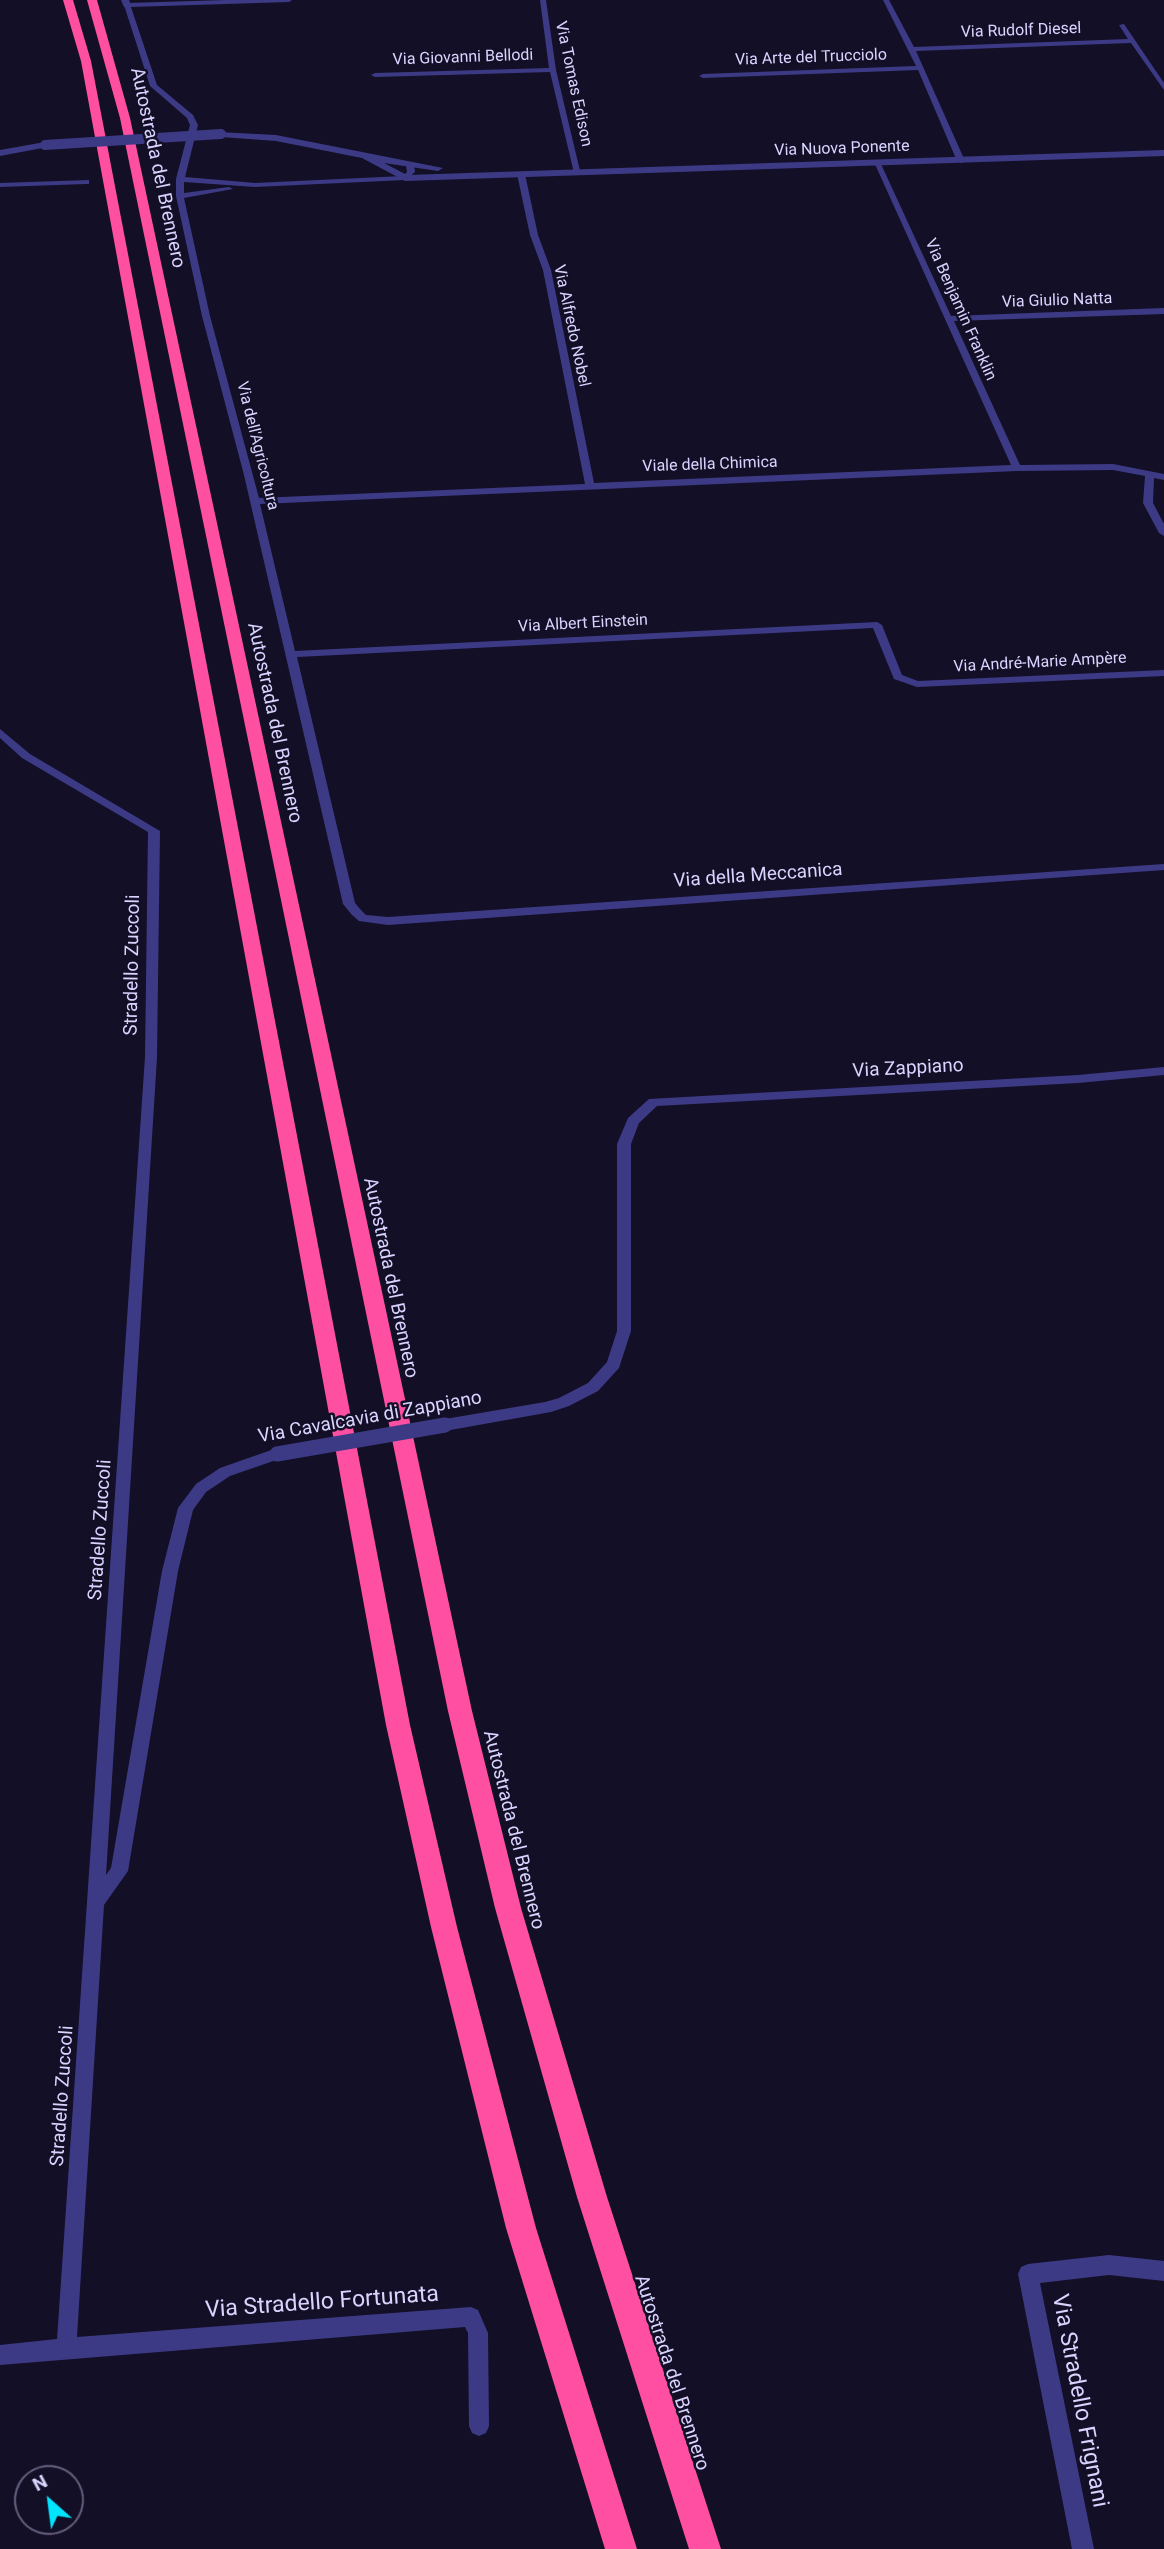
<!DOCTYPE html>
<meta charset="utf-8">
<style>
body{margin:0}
#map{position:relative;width:1164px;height:2549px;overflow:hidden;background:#130f26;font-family:Roboto,sans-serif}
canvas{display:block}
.north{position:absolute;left:14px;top:2465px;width:70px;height:70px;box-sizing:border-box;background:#130f26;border:2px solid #625e7d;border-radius:50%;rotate:332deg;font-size:19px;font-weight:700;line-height:28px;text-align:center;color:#d9d4ff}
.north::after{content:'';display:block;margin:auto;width:24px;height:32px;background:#00e5ff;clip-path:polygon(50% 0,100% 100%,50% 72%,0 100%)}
</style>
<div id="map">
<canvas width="1164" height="2549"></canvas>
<div class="north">N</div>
</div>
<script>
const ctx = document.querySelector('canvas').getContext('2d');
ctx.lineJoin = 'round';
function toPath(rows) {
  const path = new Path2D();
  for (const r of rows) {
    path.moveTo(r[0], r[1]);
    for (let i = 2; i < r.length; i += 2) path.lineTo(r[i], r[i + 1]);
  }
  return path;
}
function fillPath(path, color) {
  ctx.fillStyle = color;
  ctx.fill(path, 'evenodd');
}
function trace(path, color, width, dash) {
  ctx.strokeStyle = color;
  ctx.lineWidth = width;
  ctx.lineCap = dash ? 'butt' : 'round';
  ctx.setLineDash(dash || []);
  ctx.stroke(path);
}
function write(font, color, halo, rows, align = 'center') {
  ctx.font = font + ' Roboto,sans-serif';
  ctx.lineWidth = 5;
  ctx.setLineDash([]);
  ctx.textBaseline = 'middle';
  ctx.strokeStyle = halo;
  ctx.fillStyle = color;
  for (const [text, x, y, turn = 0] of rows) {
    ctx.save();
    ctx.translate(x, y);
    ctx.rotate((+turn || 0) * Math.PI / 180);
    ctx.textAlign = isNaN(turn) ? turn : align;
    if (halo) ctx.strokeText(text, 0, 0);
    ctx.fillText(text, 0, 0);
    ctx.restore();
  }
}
fillPath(toPath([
 [225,0,292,0,289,2,131,7,157,85,193,115,198,125,185,177,255,183,403,176,407,172,406,165,410,163,414,165,415,172,405,180,255,187,184,182,184,193,229,187,233,189,184,198,210,316,259,498,585,484,543,270,530,235,517,174,521,172,525,174,538,235,551,270,594,483,1011,465,874,162,881,164,951,316,1164,308,1164,314,954,321,1020,465,1113,464,1164,474,1164,480,1154,478,1153,503,1164,524,1164,536,1159,533,1143,503,1145,476,1113,470,1017,471,260,504,295,651,877,622,882,625,902,675,918,681,1164,670,1164,676,917,687,894,679,873,628,297,657,355,903,360,909,366,915,388,917,1164,864,1164,870,388,925,359,921,352,915,343,904,244,475,202,316,176,196,176,179,190,125,187,118,150,86,124,5,127,3,225,0],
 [540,0,546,0,556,70,581,175,574,173,550,72,375,77,371,75,375,73,549,68,540,0],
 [883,0,889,0,914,47,1128,39,1119,25,1124,24,1164,83,1164,90,1131,43,916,51,965,161,961,163,957,161,918,70,703,78,699,76,703,74,916,66,883,0],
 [89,180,89,184,86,184,0,187,0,183,89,180],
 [0,729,30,754,160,831,157,1057,106,1875,111,1868,162,1571,178,1508,196,1484,220,1468,277,1448,282,1450,285,1454,282,1458,230,1476,206,1492,193,1510,178,1571,128,1871,104,1905,77,2337,471,2307,478,2310,488,2333,489,2426,486,2433,479,2436,472,2433,469,2426,468,2333,465,2327,0,2365,0,2345,57,2339,145,1057,148,832,22,758,0,738,0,729],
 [1164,1067,1164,1075,1078,1083,657,1106,639,1123,631,1144,631,1331,619,1368,598,1391,569,1406,551,1412,445,1431,440,1429,438,1425,440,1421,445,1419,545,1402,559,1398,588,1383,607,1362,617,1331,617,1144,628,1118,649,1099,1078,1075,1164,1067],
 [1109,2255,1164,2261,1164,2281,1109,2275,1040,2283,1094,2549,1072,2549,1018,2274,1021,2267,1028,2264,1109,2255]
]), '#3d3a85');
fillPath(toPath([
 [121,0,129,0,131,5,124,7,121,0],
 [218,132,276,135,443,168,438,171,384,163,407,175,1164,150,1164,156,405,181,362,158,276,141,221,137,218,136,218,132],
 [45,142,48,143,48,147,0,156,0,150,45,142]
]), '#3d3a85');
fillPath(toPath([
 [63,0,73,0,91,61,410,1725,457,1927,536,2228,637,2549,605,2549,506,2228,431,1927,386,1725,104,186,81,61,63,0],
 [87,0,97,0,130,118,472,1711,521,1908,607,2197,721,2549,689,2549,577,2197,495,1908,448,1711,120,118,87,0]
]), '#ff4fa3');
trace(toPath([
 [277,1454,445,1425]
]), '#3d3a85', 15);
trace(toPath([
 [45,145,221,134]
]), '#3d3a85', 10);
write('16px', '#d9d4ff', '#130f26', [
 ["Via Rudolf Diesel",1021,31,-2],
 ["Via Giovanni Bellodi",463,58,-2],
 ["Via Arte del Trucciolo",811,58,-2],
 ["Via Tomas Edison",573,84,78],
 ["Via Nuova Ponente",842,149,-2],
 ["Via Giulio Natta",1057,301,-2],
 ["Via Benjamin Franklin",960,310,66],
 ["Via Alfredo Nobel",571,326,78],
 ["Via dell'Agricoltura",257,446,76],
 ["Viale della Chimica",710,465,-2],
 ["Via Albert Einstein",583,624,-3],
 ["Via André-Marie Ampère",1040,663,-3]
]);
write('19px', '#d9d4ff', '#130f26', [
 ["Autostrada del Brennero",157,168,78],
 ["Autostrada del Brennero",274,723,78],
 ["Via della Meccanica",758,876,-4],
 ["Stradello Zuccoli",133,965,-89],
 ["Via Zappiano",908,1069,-3],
 ["Autostrada del Brennero",390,1278,78],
 ["Via Cavalcavia di Zappiano",370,1418,-10],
 ["Stradello Zuccoli",101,1530,-86],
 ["Autostrada del Brennero",513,1830,76],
 ["Stradello Zuccoli",63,2096,-86],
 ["Autostrada del Brennero",671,2373,72]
]);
write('23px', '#d9d4ff', '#130f26', [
 ["Via Stradello Fortunata",322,2303,-4],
 ["Via Stradello Frignani",1079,2401,79]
]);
</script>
